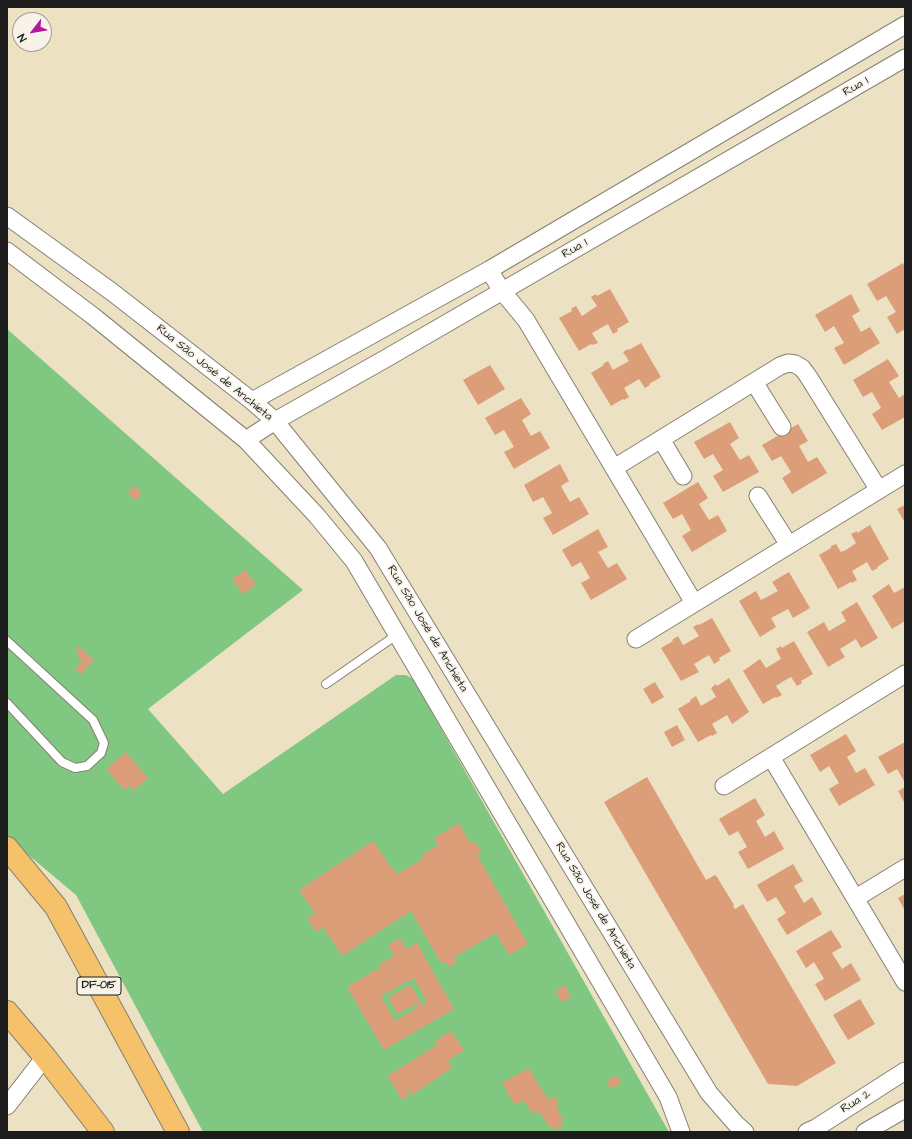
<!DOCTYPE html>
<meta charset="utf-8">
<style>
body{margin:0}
#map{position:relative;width:912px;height:1139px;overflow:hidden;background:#ece2c3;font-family:"Architects Daughter",sans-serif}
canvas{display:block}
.frame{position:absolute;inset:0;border:8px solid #1c1c1c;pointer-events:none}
.north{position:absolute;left:12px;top:12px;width:40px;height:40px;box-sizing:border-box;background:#f7f3e8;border:1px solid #9f9d96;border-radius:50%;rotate:239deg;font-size:11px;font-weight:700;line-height:16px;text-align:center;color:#1c1c1c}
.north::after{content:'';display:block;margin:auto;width:14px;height:18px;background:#b5179e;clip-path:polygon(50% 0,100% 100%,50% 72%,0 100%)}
</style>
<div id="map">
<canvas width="912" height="1139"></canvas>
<div class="frame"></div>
<div class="north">N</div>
</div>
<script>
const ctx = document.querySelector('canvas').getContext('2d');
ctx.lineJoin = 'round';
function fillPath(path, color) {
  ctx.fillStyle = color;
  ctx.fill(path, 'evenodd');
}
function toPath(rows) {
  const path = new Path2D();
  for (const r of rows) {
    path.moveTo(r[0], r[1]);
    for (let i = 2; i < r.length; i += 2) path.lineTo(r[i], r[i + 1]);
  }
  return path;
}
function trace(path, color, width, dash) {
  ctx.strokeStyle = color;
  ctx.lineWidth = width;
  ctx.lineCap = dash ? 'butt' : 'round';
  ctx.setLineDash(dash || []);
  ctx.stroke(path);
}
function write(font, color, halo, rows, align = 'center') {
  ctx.font = font + ' "Architects Daughter",sans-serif';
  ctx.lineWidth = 3.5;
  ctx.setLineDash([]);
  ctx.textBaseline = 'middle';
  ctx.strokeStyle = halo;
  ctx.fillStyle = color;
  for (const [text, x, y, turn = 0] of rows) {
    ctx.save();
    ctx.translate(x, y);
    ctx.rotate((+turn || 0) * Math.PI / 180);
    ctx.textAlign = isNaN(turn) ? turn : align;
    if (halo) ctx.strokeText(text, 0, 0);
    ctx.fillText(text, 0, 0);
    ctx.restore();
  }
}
fillPath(toPath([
 [7,329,303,590,148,709,223,794,396,675,406,675,413,679,669,1132,203,1132,76,895,7,837]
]), '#80c782');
fillPath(toPath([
 [903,263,905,267,905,329,897,334,887,317,896,312,886,296,877,301,867,284],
 [610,289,629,322,617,329,618,331,613,334,608,324,592,333,598,343,592,345,591,344,579,351,559,318,572,311,571,309,576,306,582,316,597,306,591,297,596,294,597,296],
 [851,294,860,311,852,316,861,332,870,327,880,343,844,365,834,348,844,343,834,326,825,332,815,315],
 [641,343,661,377,649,384,650,385,645,388,639,379,624,388,629,397,624,400,623,399,611,406,591,373,604,365,603,364,608,361,613,370,629,361,623,352,628,349,629,350],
 [888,359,899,376,889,382,899,398,905,394,905,417,882,430,872,414,881,408,879,404,872,392,863,397,853,380],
 [490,365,505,389,478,405,463,380],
 [521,398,531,414,522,420,531,436,540,431,550,448,514,469,504,452,514,447,504,430,495,435,485,418],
 [730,422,739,438,730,444,740,460,749,455,759,472,723,492,713,476,723,470,713,454,704,459,694,442],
 [798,424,808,441,799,446,808,462,817,457,827,473,792,494,782,478,791,472,781,456,772,461,762,445],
 [560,464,569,481,561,486,563,490,570,502,579,497,589,514,553,535,543,518,552,513,543,497,533,502,524,485],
 [698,482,708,498,699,504,709,520,718,515,727,531,692,552,682,536,691,530,682,514,673,519,663,503],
 [135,486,142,495,135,500,128,492],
 [905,505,905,523,897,509],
 [870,525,889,559,877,567,878,568,872,571,867,562,852,571,857,580,852,583,851,582,838,589,819,555,831,548,831,546,836,544,841,552,846,550,856,543,851,534,857,531,857,533],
 [598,529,608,547,598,552,608,568,617,563,627,579,591,600,581,583,590,578,581,562,572,567,562,550],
 [245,570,256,585,243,594,232,579],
 [789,572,810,608,793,618,788,609,771,618,776,627,760,637,739,601,756,591,761,600,765,598,778,591,772,582],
 [889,584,894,593,905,587,905,621,892,629,872,596],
 [857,602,878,638,861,648,856,639,840,649,845,657,828,667,807,632,824,622,829,631,846,621,841,612],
 [712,618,731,651,719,658,720,660,714,664,709,655,694,664,699,672,681,681,661,648,673,641,672,640,678,636,683,645,692,640,699,636,693,627,698,624,699,625],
 [794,641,813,674,801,681,802,683,797,686,791,677,782,682,776,686,782,695,776,698,775,697,763,704,743,671,760,659,766,668,781,659,776,649,781,646,782,648],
 [79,646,94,660,81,674,75,669,82,661,78,657,79,655,76,651],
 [729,678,749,712,732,724,727,715,712,724,717,733,712,736,711,735,698,742,678,709,691,701,690,700,696,696,701,706,716,697,711,688,716,684,717,686],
 [655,682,664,697,652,704,643,689],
 [677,725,685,740,672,747,664,732],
 [846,734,856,751,847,757,856,773,865,768,875,785,839,806,829,789,839,783,829,766,820,772,810,755],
 [905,742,905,783,897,769,888,774,878,757],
 [126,752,148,778,133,791,129,785,124,790,106,769],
 [647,777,706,880,715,875,717,877,734,905,733,906,735,909,743,904,836,1063,797,1086,768,1084,604,802],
 [905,787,905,804,898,791],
 [755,798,765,815,756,821,765,837,774,831,784,849,748,869,738,852,747,847,738,831,729,836,719,819],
 [459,823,470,843,475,841,482,853,477,855,528,944,509,955,496,933,456,956,455,955,454,956,457,962,448,967,445,961,441,963,411,911,342,956,323,927,316,932,307,918,315,913,299,890,373,841,393,870,394,869,397,874,423,859,421,856,438,845,434,838],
 [793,864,803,881,794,886,804,903,812,897,822,914,787,935,777,919,786,913,776,897,767,902,757,885],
 [905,894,905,911,898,898],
 [831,930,842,947,832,953,842,969,851,963,861,980,825,1001,815,984,824,979,814,962,806,968,796,951],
 [400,938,406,949,417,943,454,1009,384,1050,347,987,381,967,379,964,394,956,388,945],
 [414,978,427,1002,422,1005,411,985,388,997,397,1014,416,1004,418,1007,395,1021,381,996],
 [565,985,571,997,562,1002,555,991],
 [860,999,875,1024,848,1040,833,1015],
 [451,1031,464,1050,448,1061,452,1068,412,1095,407,1088,406,1091,409,1096,403,1100,387,1076,437,1045,435,1041],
 [529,1068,540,1088,541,1087,548,1100,555,1096,559,1104,556,1105,563,1120,562,1121,561,1129,550,1128,540,1113,539,1114,537,1111,533,1114,524,1100,515,1105,502,1083],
 [617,1075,621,1083,611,1089,607,1081]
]), '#db9e79');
const service = toPath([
 [7,641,93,720,104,743,101,753,87,766,75,768,62,762,7,703],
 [326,684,398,634]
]);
const minor = toPath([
 [7,216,112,292,252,401,275,421,378,548,709,1093,736,1124,745,1132],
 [7,251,93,316,246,440,317,516,354,561,668,1097,681,1132],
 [489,270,502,291,526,320,694,603],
 [754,382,782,427],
 [252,401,489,270,905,25],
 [661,439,683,476],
 [246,440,275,421,385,359,905,58],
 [614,468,780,366,788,363,795,364,802,368,808,376,879,490],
 [758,496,789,545],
 [636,639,905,474],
 [771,757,905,982],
 [724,786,905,674],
 [856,898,905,868],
 [7,1106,45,1057],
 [807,1132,816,1128,905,1071],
 [865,1132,905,1109]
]);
const primary = toPath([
 [7,848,56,907,178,1132],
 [7,1012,45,1057,103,1132]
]);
trace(service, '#847f70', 10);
trace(minor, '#847f70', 19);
trace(primary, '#847f70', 24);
trace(service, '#fff', 8);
trace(minor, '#fff', 17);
trace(primary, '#f6c16b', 22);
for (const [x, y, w] of [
 [99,986,44]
]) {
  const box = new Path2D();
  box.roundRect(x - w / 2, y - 9, w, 18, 3);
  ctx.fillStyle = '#f7f3e8';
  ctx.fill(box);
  trace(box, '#1c1c1c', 1);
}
write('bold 11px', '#1c1c1c', null, [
 ["DF-015",99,986]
]);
write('12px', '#1c1c1c', '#f7f3e8', [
 ["Rua 1",856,87,-30],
 ["Rua 1",575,249,-30],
 ["Rua São José de Anchieta",214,373,39],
 ["Rua São José de Anchieta",427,629,59],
 ["Rua São José de Anchieta",595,906,59],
 ["Rua 2",856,1102,-32]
]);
</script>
